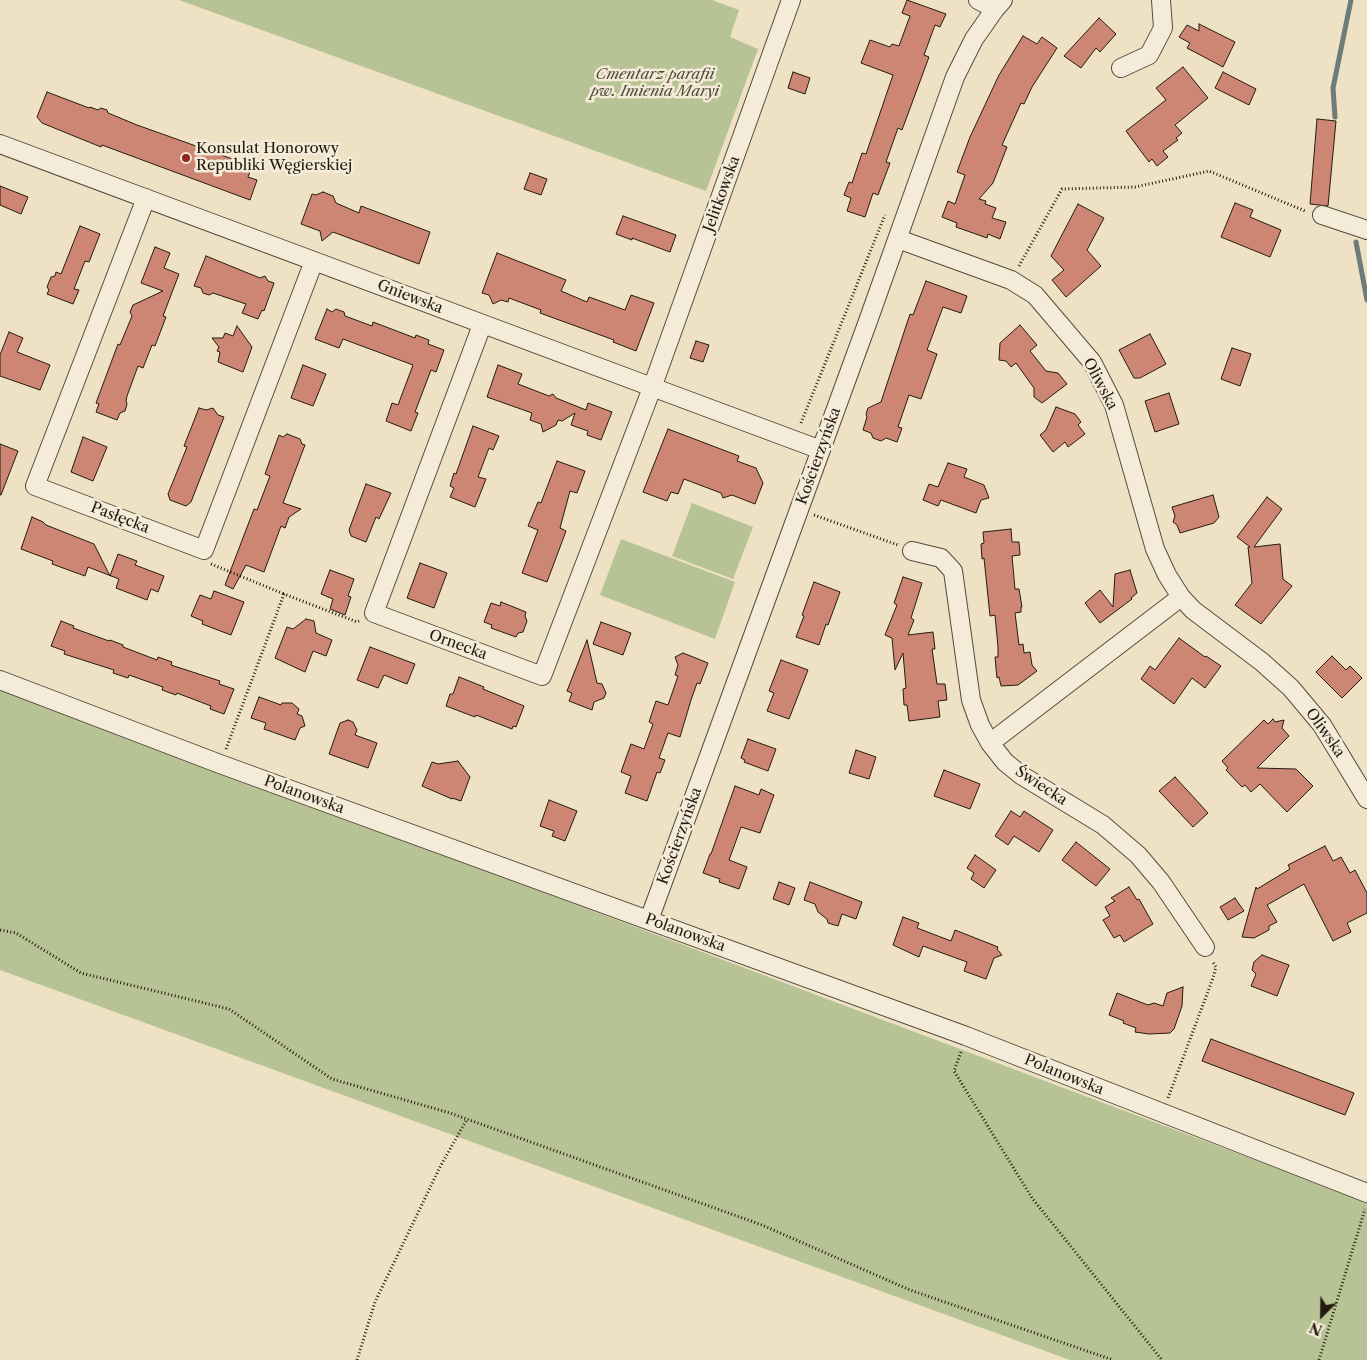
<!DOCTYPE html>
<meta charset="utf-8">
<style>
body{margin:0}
#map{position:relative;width:1367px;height:1360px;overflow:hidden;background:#eee1c4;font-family:"Libre Caslon Text",serif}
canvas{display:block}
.north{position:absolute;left:1297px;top:1290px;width:50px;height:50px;-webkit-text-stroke:4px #f4ecd9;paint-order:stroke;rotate:203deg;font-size:14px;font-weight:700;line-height:20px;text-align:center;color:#241b10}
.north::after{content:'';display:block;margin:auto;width:18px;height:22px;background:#241b10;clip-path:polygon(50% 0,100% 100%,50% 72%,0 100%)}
</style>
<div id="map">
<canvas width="1367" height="1360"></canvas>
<div class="north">N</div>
</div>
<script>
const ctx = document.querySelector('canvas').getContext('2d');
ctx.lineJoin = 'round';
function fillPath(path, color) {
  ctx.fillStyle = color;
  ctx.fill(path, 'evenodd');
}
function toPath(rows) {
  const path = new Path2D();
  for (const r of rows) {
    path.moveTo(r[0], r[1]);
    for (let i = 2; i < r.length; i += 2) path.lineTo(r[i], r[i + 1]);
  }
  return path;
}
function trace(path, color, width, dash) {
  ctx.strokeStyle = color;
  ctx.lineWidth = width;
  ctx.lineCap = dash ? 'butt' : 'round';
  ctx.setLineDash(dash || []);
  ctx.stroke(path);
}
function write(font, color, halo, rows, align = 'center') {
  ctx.font = font + ' "Libre Caslon Text",serif';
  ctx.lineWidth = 5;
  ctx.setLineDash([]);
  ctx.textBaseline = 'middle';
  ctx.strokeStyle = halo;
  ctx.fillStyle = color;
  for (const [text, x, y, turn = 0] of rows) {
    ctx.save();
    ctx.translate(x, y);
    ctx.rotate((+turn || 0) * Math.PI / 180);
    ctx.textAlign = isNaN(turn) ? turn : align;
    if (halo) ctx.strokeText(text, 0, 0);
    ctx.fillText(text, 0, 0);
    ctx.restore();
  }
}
fillPath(toPath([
 [179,0,712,0,739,10,730,37,758,49,706,191],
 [692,503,753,527,733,579,672,556],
 [621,539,735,582,715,639,600,595],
 [0,688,1367,1202,1367,1360,1070,1360,0,970]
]), '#b8c395');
trace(toPath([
 [1335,117,1333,88,1351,0],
 [1356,242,1367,300]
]), '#6d7b79', 5);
const building = toPath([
 [907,0,946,14,940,27,935,25,924,55,929,57,902,130,898,128,886,162,890,163,878,195,873,193,865,217,847,211,851,198,844,195,849,182,852,183,862,153,866,154,893,75,861,63,870,40,890,47,892,44,899,46,910,16,902,13,907,0],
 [1099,18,1116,34,1100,52,1096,48,1081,68,1064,56,1099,18],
 [1199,24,1235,42,1223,67,1187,48,1190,43,1179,37,1187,25,1199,31,1199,24],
 [1023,36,1037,44,1042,37,1057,48,1032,87,1024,104,1021,103,1002,145,1007,147,993,183,979,199,986,201,985,204,996,208,992,218,1006,222,1000,239,988,234,987,238,956,227,957,223,942,217,948,201,955,204,965,175,957,172,970,137,999,75,1023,36],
 [1183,67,1208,98,1175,125,1182,133,1176,138,1178,140,1163,151,1168,157,1157,166,1152,159,1149,162,1126,131,1166,100,1156,88,1183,67],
 [793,72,810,78,805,94,788,88,793,72],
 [1223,72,1256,89,1249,105,1215,88,1223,72],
 [47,92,89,108,90,107,98,110,101,108,107,110,108,113,137,125,252,166,248,177,257,180,250,200,102,145,101,147,42,123,37,117,47,92],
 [1317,119,1336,121,1328,206,1310,204,1317,119],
 [530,173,547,179,541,195,524,189,530,173],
 [0,186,28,197,21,214,0,205,0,186],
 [323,192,333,196,336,203,359,213,361,206,430,232,419,264,333,232,322,241,320,231,301,224,312,194,316,195,323,192],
 [1235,203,1253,210,1250,217,1281,230,1270,257,1221,237,1235,203],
 [1078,204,1104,218,1087,250,1101,266,1066,297,1052,280,1064,270,1051,256,1078,204],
 [623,216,676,235,670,252,632,238,632,240,616,234,623,216],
 [80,226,100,234,89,262,85,261,74,289,79,290,73,304,47,294,49,290,47,287,51,277,55,276,56,272,61,274,80,226],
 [155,247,170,253,164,268,179,274,163,316,166,317,155,346,152,345,143,368,138,366,127,396,126,401,127,404,125,411,120,413,117,420,96,412,99,404,96,403,118,344,120,345,132,316,130,312,133,305,163,291,141,283,155,247],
 [497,253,566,280,561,291,587,302,589,297,625,310,631,295,654,303,636,351,613,342,614,340,540,313,541,310,509,298,508,302,501,300,493,304,489,295,482,293,497,253],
 [206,256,260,278,265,276,268,281,274,283,264,311,262,310,258,319,242,313,246,304,213,293,209,295,203,293,201,288,194,286,206,256],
 [926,281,967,296,961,313,943,307,927,350,937,354,921,399,909,395,898,427,902,428,897,442,886,438,881,441,873,438,871,433,863,430,867,417,866,414,868,408,881,402,910,314,913,315,926,281],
 [327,309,332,312,336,309,344,312,345,316,372,326,373,322,415,338,416,335,429,340,428,344,444,350,436,372,431,370,415,412,418,413,411,431,386,421,392,403,398,405,413,365,343,339,339,348,315,339,327,309],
 [1020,325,1037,345,1030,351,1046,371,1058,373,1067,384,1042,403,1034,397,1034,388,1016,363,1011,367,1006,361,999,360,1000,343,1020,325],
 [237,326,252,347,243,372,218,362,220,352,217,351,219,347,212,338,223,338,225,333,233,336,237,326],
 [9,332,23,338,17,352,50,365,40,390,0,376,0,355,9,332],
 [1150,334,1166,364,1140,378,1134,378,1119,350,1150,334],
 [696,341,709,345,703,362,690,358,696,341],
 [1232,348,1251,354,1240,386,1221,379,1232,348],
 [303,365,326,374,313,406,291,398,303,365],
 [498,365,522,374,518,384,549,396,553,394,556,398,586,410,588,403,612,412,601,440,587,435,588,431,571,425,575,413,562,421,558,420,556,425,543,432,541,424,530,420,532,413,487,397,498,365],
 [1169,393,1179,424,1155,432,1145,401,1169,393],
 [1056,407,1075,414,1081,422,1078,425,1085,434,1068,447,1065,442,1053,452,1040,435,1046,430,1056,407],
 [199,408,206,410,213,408,218,415,224,417,191,502,186,506,170,500,168,494,187,447,184,446,199,408],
 [473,426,499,436,493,450,489,448,478,477,486,479,475,507,450,497,454,488,450,486,454,473,456,474,473,426],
 [668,429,739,456,737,461,756,468,763,483,755,504,732,495,723,498,721,493,684,479,678,494,671,492,667,501,643,492,668,429],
 [287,434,300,439,302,444,305,445,283,503,301,509,289,517,285,528,281,526,264,572,246,565,233,589,225,585,254,509,257,510,270,476,265,474,279,435,283,437,287,434],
 [83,437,107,447,93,481,71,472,83,437],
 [0,444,18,451,1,495,0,495,0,444],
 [557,461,585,471,577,493,570,491,560,528,566,531,547,582,522,573,538,530,528,526,538,502,541,503,557,461],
 [948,463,967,469,964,477,984,485,989,498,981,500,976,513,941,500,938,506,923,500,929,484,938,487,948,463],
 [366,484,391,493,379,519,376,517,366,542,351,536,349,530,366,484],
 [1213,495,1219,517,1214,523,1180,533,1177,525,1173,522,1175,516,1172,507,1213,495],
 [1267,497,1282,509,1254,547,1280,544,1283,579,1292,586,1261,624,1235,605,1252,583,1248,547,1250,547,1237,537,1267,497],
 [32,517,43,522,46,525,94,544,110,576,118,554,137,561,135,565,164,576,158,592,151,589,147,600,116,588,119,579,88,567,85,576,52,564,53,561,21,549,32,517],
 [1011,529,1012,542,1019,542,1020,555,1012,556,1015,589,1019,589,1022,607,1021,607,1021,612,1015,613,1019,645,1023,644,1024,653,1030,652,1032,665,1037,671,1018,685,1001,686,999,677,997,678,996,668,995,657,998,657,998,647,995,615,990,616,984,558,982,559,981,544,984,543,983,532,1011,529],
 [420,563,447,573,434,608,407,598,420,563],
 [330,570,354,579,348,596,351,597,345,615,330,609,333,599,321,594,330,570],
 [1130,570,1137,593,1131,598,1132,599,1100,623,1085,603,1100,590,1113,607,1115,574,1130,570],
 [903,577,922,583,911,618,914,620,908,635,933,632,935,649,932,649,937,684,945,684,947,700,938,701,940,717,909,721,907,705,904,705,903,689,906,688,903,653,895,670,892,638,885,635,897,605,894,603,903,577],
 [814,582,840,592,828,625,826,624,819,645,796,637,804,616,802,615,814,582],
 [214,591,244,602,231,635,202,624,203,621,191,616,200,595,211,599,214,591],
 [501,602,526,612,525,616,527,621,523,632,518,633,516,637,491,628,492,625,484,622,491,603,500,606,501,602],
 [306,619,314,621,316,633,332,640,326,656,313,651,305,672,275,658,287,627,293,629,306,619],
 [61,621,74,626,73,628,109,641,110,640,123,645,123,647,157,660,158,657,172,662,171,665,220,681,219,684,234,689,224,714,210,709,211,706,177,693,176,695,162,690,163,687,129,675,128,678,113,673,114,670,64,654,65,651,51,646,61,621],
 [601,622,631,633,623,655,593,644,601,622],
 [1179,638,1205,657,1206,656,1221,666,1205,688,1192,678,1174,704,1141,679,1150,666,1155,670,1179,638],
 [587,640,597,683,602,684,606,693,604,698,594,702,592,710,569,701,572,693,567,691,587,640],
 [370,647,415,664,407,684,384,675,378,688,357,680,370,647],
 [683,653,708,663,700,684,697,683,691,700,680,737,668,733,659,758,665,760,660,773,657,772,647,801,625,793,631,776,621,772,631,744,644,749,653,724,649,722,656,701,668,705,678,676,675,675,678,665,675,657,683,653],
 [1332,656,1346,670,1350,666,1362,678,1342,698,1316,672,1332,656],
 [781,660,808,670,789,719,767,711,774,693,769,691,781,660],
 [459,677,484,687,483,689,524,706,516,727,513,726,512,729,476,715,475,717,446,706,450,694,453,694,459,677],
 [259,697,281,705,282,703,292,703,299,709,297,714,302,716,305,726,300,728,295,740,264,729,266,723,251,718,259,697],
 [1273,719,1275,722,1284,720,1282,728,1289,736,1257,768,1296,769,1313,786,1287,812,1260,784,1251,792,1245,785,1242,787,1226,770,1228,768,1222,761,1264,720,1268,724,1273,719],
 [348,720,353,722,357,730,355,735,377,743,368,768,329,754,340,723,348,720],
 [748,739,776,749,768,771,744,762,745,760,741,758,748,739],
 [856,750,876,757,869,779,849,773,856,750],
 [458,761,470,777,461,801,452,798,452,799,422,786,432,762,438,764,458,761],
 [944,770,980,784,970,809,934,796,944,770],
 [1175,777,1208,813,1193,827,1159,791,1175,777],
 [735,786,759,795,761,789,774,795,760,833,741,827,729,860,747,867,739,889,719,882,720,879,703,873,710,854,711,854,735,786],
 [549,800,577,811,565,841,552,836,554,831,540,826,549,800],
 [1011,811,1020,817,1024,811,1053,830,1039,852,1014,836,1008,845,995,836,1011,811],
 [1076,842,1110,869,1096,886,1062,860,1076,842],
 [1325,846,1333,861,1341,857,1350,873,1355,870,1367,893,1367,913,1347,923,1351,932,1333,941,1304,884,1267,905,1277,922,1269,926,1269,930,1254,938,1242,937,1256,887,1257,889,1290,869,1288,865,1325,846],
 [975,855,996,870,984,888,971,879,974,873,967,868,975,855],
 [779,882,795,888,789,905,773,899,779,882],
 [810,882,862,902,856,919,842,914,838,926,828,923,827,919,818,912,815,904,804,900,810,882],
 [1129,887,1137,900,1139,899,1153,924,1124,942,1120,935,1114,938,1103,920,1110,916,1105,907,1115,901,1111,898,1129,887],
 [1235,898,1244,911,1228,920,1220,907,1235,898],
 [903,917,919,923,917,928,951,941,955,930,998,947,997,949,1002,955,994,958,986,979,964,971,967,962,923,946,919,957,893,945,903,917],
 [1262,955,1289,965,1277,996,1251,986,1256,974,1252,970,1254,962,1262,955],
 [1183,987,1182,1006,1174,1029,1170,1033,1149,1034,1135,1032,1136,1028,1123,1023,1124,1021,1109,1015,1117,993,1148,1005,1154,1003,1163,1006,1167,993,1183,987],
 [1211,1039,1354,1093,1345,1115,1202,1061,1211,1039]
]);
fillPath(building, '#ce8674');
trace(building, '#241b10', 1);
const minor = toPath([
 [978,0,995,9],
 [1121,68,1149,55,1163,28,1161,0],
 [0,144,821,450],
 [146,198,35,486,204,550,314,261],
 [1322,215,1367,230],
 [898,239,1011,280,1035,295,1092,362,1114,405,1155,549,1167,575,1181,597,1193,610,1262,662,1291,688,1322,725,1367,799],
 [482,325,374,613,542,676,652,388,791,0],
 [912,551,941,558,953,571,971,700,980,725,990,743,1005,762,1021,775,1103,825,1138,855,1161,882,1205,947],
 [0,680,220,764,966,1036,1367,1193],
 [990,743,1181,597],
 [649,920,868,321,955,77,974,39,995,9,1003,0]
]);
trace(minor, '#564c3d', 20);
trace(toPath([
 [1019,266,1062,189,1135,187,1209,171,1305,211],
 [801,423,885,215],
 [814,515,898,545],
 [211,564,284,594],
 [226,749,284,594,357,622,359,621],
 [0,930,16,933,81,973,229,1009,332,1079,450,1113,762,1225,910,1290,1113,1360],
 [961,1052,954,1071,1032,1198,1162,1360],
 [1168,1098,1213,978,1216,967,1212,961],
 [357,1360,375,1302,440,1167,467,1119],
 [1319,1360,1365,1209]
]), '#241b10', 3, [1, 2.5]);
trace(minor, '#f4ecd9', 18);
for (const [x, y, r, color] of [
 [186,158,5,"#8f2418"]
]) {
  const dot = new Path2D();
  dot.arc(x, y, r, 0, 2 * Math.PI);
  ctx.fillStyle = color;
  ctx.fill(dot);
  trace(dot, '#f4ecd9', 2);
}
write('italic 15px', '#504d38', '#f4ecd9', [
 ["Cmentarz parafii",655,75],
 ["pw. Imienia Maryi",655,92]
]);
write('15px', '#241b10', '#f4ecd9', [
 ["Konsulat Honorowy",196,149],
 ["Republiki Węgierskiej",196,166]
], 'left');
write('15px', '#241b10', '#f4ecd9', [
 ["Jelitkowska",722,194,-70],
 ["Gniewska",410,297,21],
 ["Oliwska",1100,384,62],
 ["Kościerzyńska",819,456,-70],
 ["Pasłęcka",120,518,21],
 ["Ornecka",458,645,20],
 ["Oliwska",1325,733,55],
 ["Świecka",1041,786,33],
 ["Polanowska",304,795,20],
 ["Kościerzyńska",680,836,-70],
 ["Polanowska",685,933,20],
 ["Polanowska",1064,1075,22]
]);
</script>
